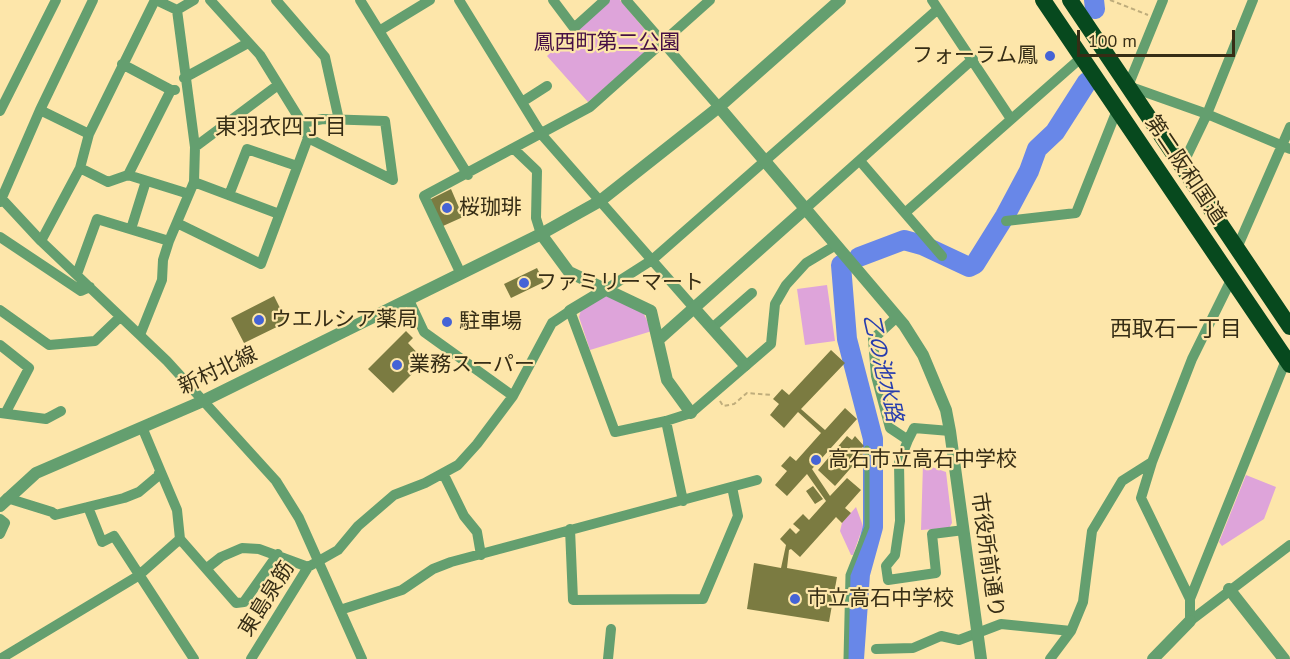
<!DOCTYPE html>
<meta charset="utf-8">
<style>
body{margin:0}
#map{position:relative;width:1290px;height:659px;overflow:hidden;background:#fde6aa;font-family:"PT Sans",sans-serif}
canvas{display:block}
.scale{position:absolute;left:1077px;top:30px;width:158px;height:27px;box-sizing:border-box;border:3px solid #362d15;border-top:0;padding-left:8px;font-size:18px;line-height:21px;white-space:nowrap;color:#362d15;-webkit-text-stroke:4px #fde6aa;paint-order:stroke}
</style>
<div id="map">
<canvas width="1290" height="659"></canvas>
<div class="scale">100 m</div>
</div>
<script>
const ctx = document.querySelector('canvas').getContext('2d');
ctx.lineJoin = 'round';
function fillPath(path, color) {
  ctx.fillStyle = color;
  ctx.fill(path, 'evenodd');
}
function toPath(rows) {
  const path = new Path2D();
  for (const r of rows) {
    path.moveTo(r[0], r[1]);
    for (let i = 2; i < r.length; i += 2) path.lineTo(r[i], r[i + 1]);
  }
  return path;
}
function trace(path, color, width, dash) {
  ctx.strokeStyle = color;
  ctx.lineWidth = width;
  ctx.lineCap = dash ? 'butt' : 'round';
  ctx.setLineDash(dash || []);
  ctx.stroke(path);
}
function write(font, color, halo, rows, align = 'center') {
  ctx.font = font + ' "PT Sans","Noto Sans JP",sans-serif';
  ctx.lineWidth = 4.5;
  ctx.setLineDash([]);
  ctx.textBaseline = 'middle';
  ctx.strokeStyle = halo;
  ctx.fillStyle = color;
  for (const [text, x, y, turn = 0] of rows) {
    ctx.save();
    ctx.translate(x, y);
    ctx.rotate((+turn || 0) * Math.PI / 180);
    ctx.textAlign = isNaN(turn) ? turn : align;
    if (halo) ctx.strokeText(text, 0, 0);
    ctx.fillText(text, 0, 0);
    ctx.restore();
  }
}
fillPath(toPath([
 [608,0,620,0,656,43,588,102,547,56],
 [827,285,835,341,805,345,797,289],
 [606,295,643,312,652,331,590,350,579,317,581,310],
 [923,464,946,472,952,523,949,528,921,530],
 [1246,475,1276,487,1264,519,1222,546,1219,542],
 [856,507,863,526,853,555,851,555,840,531,842,523]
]), '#dea4da');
trace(toPath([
 [1094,0,1095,9],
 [859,257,904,240,922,245,969,267,975,264,1005,216,1029,171,1037,149,1055,132,1087,82],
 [841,265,847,339,873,439,873,527,860,574,854,659]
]), '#6887e8', 20);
fillPath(toPath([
 [451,189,463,217,443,226,429,200],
 [537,268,544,282,511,298,504,284],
 [274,296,287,322,244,343,231,318],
 [406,331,413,338,408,343,425,361,393,393,368,369],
 [831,350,845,363,801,409,825,430,845,408,857,419,812,469,830,496,847,478,861,490,845,508,851,513,842,523,836,517,800,557,791,549,789,550,787,568,837,577,829,622,747,609,754,563,781,568,786,545,780,539,790,528,796,534,800,530,793,524,803,514,809,520,826,501,807,474,787,496,775,485,787,471,781,466,790,456,796,461,821,433,798,412,784,428,770,415,779,404,773,399,782,389,789,395],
 [847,436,852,440,855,436,864,446,861,449,864,453,835,486,818,470],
 [813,486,823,499,815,504,806,491]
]), '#7b7b41');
trace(toPath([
 [1110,0,1148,15],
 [720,401,723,406,734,404,747,393,772,395]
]), '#bfad7c', 2, [4.5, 3]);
trace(toPath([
 [846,659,848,575,867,527,867,448]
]), '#649f6f', 5);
trace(toPath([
 [156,0,177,10],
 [276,0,325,57,339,120],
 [360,0,468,175],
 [459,0,542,135,694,308],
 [553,0,574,28,605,0],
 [626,0,719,107],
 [932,0,1011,119],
 [1163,0,1128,86,1207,114,1290,149],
 [177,10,194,0],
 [379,31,430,0],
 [122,64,171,90,175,90],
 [184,78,248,43],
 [522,102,547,86],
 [40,110,89,134],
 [0,111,56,0],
 [302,123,323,119,385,121,393,180,308,138],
 [195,147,278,85],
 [514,149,537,171,536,218,541,234],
 [860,161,942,256],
 [1182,166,1207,114,1253,0],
 [80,168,108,182,128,175,171,90],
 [128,175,189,194],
 [194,182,279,214],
 [229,195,247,149,297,166],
 [0,197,41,241,167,361,276,481,299,518,362,659],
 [0,202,40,110,93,0],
 [805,209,973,59],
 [906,212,1082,57],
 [1006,221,1076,213,1117,110],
 [177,223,261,264,308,138,302,123,260,55,210,0],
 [131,229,146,181],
 [0,237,81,291,90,287],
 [41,241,80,168,89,134,155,0],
 [1237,248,1290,127],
 [77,274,97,219,169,241],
 [461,274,424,196,590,107,710,0],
 [605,290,652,260,938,9],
 [409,300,424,332,513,396],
 [0,310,49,345,95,341,120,317],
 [897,317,873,339,876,376,890,428,908,440,899,463,900,521,895,555,886,566,888,580,936,573,932,534,964,530],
 [712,328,752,293],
 [140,335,162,280,163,260,169,241,194,182,195,147,177,10],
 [0,345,29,368,6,412],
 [0,413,46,419,61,411],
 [666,421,683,501],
 [908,440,914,428,950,431],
 [1152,462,1141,498,1190,599],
 [160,470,177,510,180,539,236,603,244,602,278,554],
 [443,473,464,516,477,532,481,555],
 [7,498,52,512,55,515,124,498,139,492,158,476,160,470,142,427],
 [88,507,102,542,114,536,194,659],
 [0,519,5,523,0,534],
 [570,529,573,600,703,599,738,516,732,487],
 [207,568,221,557,242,548,259,549,308,567],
 [340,610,402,590,433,569,451,562,757,480],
 [1190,621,1190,599,1288,355],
 [1190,621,1290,545],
 [876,649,913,648,941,636,959,640,1001,624,1071,631],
 [0,659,138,576,180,539],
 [251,659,308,567,338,550,358,526,394,495,425,483,458,465,477,444,513,396,552,323,570,311,615,432,666,421,691,413,771,344,775,304,786,285,806,263,836,245],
 [608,659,611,629],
 [1050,659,1071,631,1083,602,1092,531,1122,481,1152,462,1192,359,1231,280]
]), '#649f6f', 10);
trace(toPath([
 [719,107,904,325,923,355,946,410,950,431,981,659],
 [541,234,569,272,651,311,667,380,691,413],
 [694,308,745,365],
 [570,311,605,290],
 [658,340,805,209],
 [0,506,36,473,203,401,541,234,600,201,719,107,840,0],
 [1229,589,1284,659],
 [1153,659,1190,621]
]), '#649f6f', 12);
trace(toPath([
 [1043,0,1290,365],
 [1070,0,1290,327]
]), '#07491e', 16);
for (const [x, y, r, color] of [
 [1050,56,6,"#4563d6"],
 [447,208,6,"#4563d6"],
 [524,283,6,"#4563d6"],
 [259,320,6,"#4563d6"],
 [447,322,6,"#4563d6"],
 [397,365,6,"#4563d6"],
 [816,460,6,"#4563d6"],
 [795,599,6,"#4563d6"]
]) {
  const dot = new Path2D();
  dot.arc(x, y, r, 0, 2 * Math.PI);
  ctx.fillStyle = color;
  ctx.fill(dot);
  trace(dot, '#fde6aa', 2);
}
write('21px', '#461045', '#fde6aa', [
 ["鳳西町第二公園",607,43]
]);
write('21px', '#362d15', '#fde6aa', [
 ["フォーラム鳳",1038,56,"right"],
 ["桜珈琲",459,208],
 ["ファミリーマート",536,283],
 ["ウエルシア薬局",271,320],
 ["駐車場",459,322],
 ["業務スーパー",409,365],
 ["高石市立高石中学校",828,460],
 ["市立高石中学校",807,599]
], 'left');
write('21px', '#362d15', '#fde6aa', [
 ["第二阪和国道",1185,170,56],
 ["新村北線",218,371,-25],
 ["市役所前通り",987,555,82],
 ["東島泉筋",267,599,-58]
]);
write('22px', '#362d15', '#fde6aa', [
 ["東羽衣四丁目",281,128],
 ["西取石一丁目",1176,330]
]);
write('italic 22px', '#283dae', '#fde6aa', [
 ["乙の池水路",882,368,77]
]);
</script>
